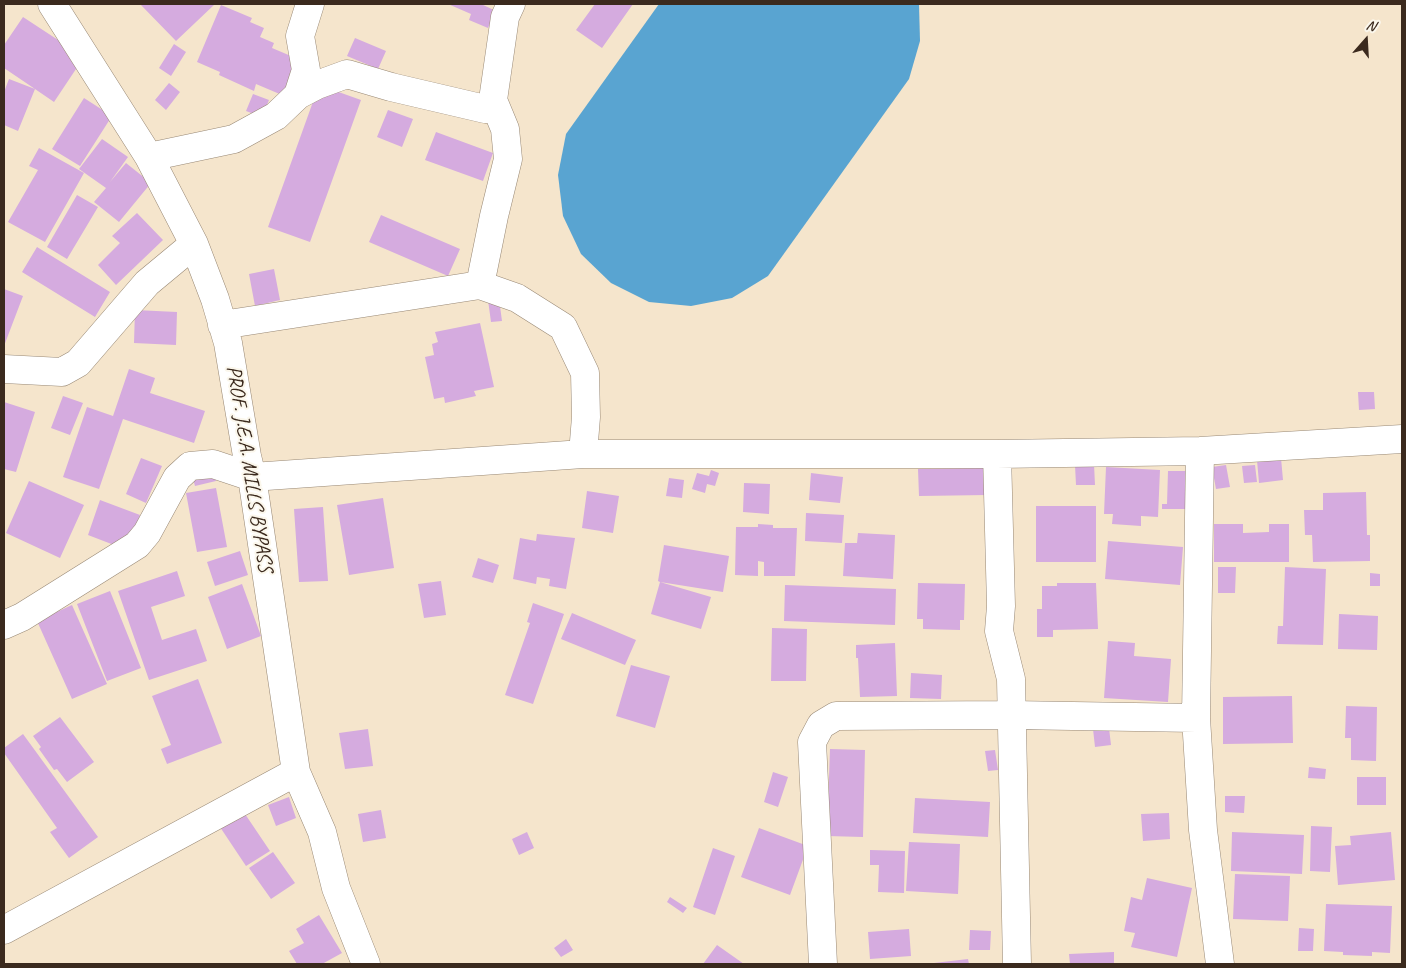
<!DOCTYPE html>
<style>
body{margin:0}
#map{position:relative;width:1406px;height:968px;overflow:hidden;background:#f5e5cc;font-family:Caveat,sans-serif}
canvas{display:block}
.frame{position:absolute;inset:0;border:5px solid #3b2a1e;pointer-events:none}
.north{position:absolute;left:1341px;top:15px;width:50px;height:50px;-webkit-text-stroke:4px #fbf7ec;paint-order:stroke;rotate:19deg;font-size:14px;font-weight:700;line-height:20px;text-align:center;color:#3b2a1e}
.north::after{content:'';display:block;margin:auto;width:18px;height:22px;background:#3b2a1e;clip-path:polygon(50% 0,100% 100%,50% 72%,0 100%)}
</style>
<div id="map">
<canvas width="1406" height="968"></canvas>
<div class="frame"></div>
<div class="north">N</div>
</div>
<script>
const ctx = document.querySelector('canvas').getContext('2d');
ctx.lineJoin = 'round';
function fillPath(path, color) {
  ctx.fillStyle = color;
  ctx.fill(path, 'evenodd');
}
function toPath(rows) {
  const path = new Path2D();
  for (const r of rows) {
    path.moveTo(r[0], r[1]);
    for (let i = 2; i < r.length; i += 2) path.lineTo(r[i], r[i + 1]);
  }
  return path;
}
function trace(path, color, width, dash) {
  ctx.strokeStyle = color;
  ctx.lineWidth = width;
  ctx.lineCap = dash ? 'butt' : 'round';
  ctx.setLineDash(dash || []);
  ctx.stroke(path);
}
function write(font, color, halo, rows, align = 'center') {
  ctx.font = font + ' Caveat,sans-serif';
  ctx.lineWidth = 4;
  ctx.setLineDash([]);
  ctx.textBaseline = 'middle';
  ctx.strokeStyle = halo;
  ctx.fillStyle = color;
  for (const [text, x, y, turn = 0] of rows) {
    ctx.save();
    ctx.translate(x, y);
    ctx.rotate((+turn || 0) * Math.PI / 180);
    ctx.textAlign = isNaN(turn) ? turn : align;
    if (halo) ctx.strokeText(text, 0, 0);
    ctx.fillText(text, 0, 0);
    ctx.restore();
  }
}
fillPath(toPath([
 [659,4,919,4,920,41,909,79,768,276,732,298,691,306,649,302,611,283,581,254,563,216,558,175,566,134]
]), '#59a4d1');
fillPath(toPath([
 [140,4,215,4,176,41],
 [448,4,481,4,496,11,488,28,469,20,471,14],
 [595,4,633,4,602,48,576,30],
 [221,5,252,18,250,22,264,28,260,37,274,43,272,48,298,59,282,95,256,84,254,91,219,75,220,72,197,62],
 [23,17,84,57,54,102,35,89,18,131,4,125,4,92,9,79,35,89,4,68,4,45],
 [355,38,386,51,378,69,347,56],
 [174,44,186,52,171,76,159,68],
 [169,83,180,92,166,110,155,100],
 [319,85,361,100,310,242,268,227],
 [253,94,269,100,262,117,246,111],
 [84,98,112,116,80,166,52,149],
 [388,110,413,119,402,147,377,137],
 [436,132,493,153,483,181,425,160],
 [102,139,128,157,110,182,126,163,151,183,119,222,94,202,106,188,79,169],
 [39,148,84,173,45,242,8,222,38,170,29,166],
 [77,195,98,207,67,259,47,247],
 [137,213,163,240,116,285,98,265,120,243,112,236],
 [381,215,460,249,448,276,369,242],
 [37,247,110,292,95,317,22,272],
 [274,269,280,300,255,306,249,274],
 [4,289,23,296,4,346],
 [499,299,502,321,491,322,488,300],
 [135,310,177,312,176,345,134,343],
 [480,323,494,387,474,391,476,396,445,403,444,397,434,399,425,357,434,355,432,344,438,342,435,332],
 [129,369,155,378,150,393,205,411,194,443,123,419,99,489,63,477,87,407,113,416],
 [1358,392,1374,392,1375,409,1359,410],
 [63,396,83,403,70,435,51,428],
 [4,402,35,412,16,472,4,469],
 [141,458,162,466,146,503,126,494],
 [1281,458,1283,480,1259,483,1257,460],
 [1094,464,1095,485,1076,485,1075,465],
 [1226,465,1230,487,1216,489,1212,467],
 [1255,465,1257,482,1244,483,1242,466],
 [1106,467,1160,470,1158,517,1141,516,1141,526,1112,524,1113,514,1104,514],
 [987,468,987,495,919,496,918,469],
 [213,469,216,481,195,486,192,475],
 [711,470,719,473,715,486,707,484,705,493,692,489,697,473,709,476],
 [1168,471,1186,471,1185,509,1162,509,1162,504,1167,504],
 [811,473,843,477,840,503,809,500],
 [669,478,684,480,682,498,666,496],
 [29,481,84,505,60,558,6,533],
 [744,483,770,484,769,514,743,512],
 [216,488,227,547,197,552,186,493],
 [587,491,619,496,613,533,582,528],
 [1366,492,1367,535,1370,535,1370,561,1313,562,1312,535,1305,535,1304,510,1323,510,1323,493],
 [383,498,394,568,349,575,337,505],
 [100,500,140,515,127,550,88,535],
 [1036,506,1096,506,1096,562,1036,562],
 [323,507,328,581,299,582,294,509],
 [806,513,844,515,842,543,805,541],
 [758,524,773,525,773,528,797,528,795,576,764,576,764,562,758,561,758,576,735,575,736,527,758,527],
 [1214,524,1243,524,1243,533,1269,532,1269,524,1289,524,1289,562,1214,562],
 [858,533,895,535,893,579,843,576,845,543,857,543],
 [537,534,575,538,566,589,549,586,550,579,537,577,536,584,513,579,520,538,536,541],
 [1108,541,1183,547,1180,585,1105,579],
 [664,545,729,556,723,592,660,582,711,597,701,629,651,614,660,582,658,581],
 [240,551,248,575,215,586,207,562],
 [478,558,499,565,493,583,472,577],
 [1218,567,1236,567,1235,593,1218,593],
 [1285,567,1326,569,1323,645,1277,644,1278,626,1283,626],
 [177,571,185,596,151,607,162,640,196,629,207,661,149,680,118,591],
 [1370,573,1380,574,1380,586,1370,586],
 [441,581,446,615,424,618,418,584],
 [918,583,965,584,964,620,960,620,960,630,923,629,923,619,917,619],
 [1057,583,1096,583,1098,629,1053,630,1053,637,1037,637,1037,609,1042,609,1042,586,1057,586],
 [242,584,261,636,227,649,208,597],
 [785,585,896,589,895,625,784,621],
 [110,591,141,668,107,681,77,604],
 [533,603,564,614,533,704,505,695,530,623,527,622],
 [72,605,107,684,72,699,37,621],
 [572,613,636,640,625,665,561,639],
 [1339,614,1378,616,1377,650,1338,649],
 [772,628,807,629,806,681,771,681],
 [1108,641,1135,643,1134,656,1171,659,1168,702,1104,698],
 [895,643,897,696,860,697,858,658,856,658,856,645],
 [631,665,670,676,655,728,616,716],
 [911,673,942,675,941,699,910,698],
 [198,679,222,743,167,764,161,749,171,745,152,696],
 [1292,696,1293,743,1223,744,1223,697],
 [1346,706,1377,707,1376,761,1351,760,1351,738,1345,738],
 [60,717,94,762,67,782,57,769,54,770,39,749,41,747,33,736],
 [1109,728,1111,745,1095,747,1093,729],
 [368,729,373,766,345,769,339,733],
 [23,734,98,837,69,858,50,832,57,828,4,753,4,748],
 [830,749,865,750,863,837,827,836],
 [995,750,998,770,988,771,985,751],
 [1309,767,1326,769,1325,779,1308,778],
 [773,772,788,777,778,807,764,802],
 [1357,777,1386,777,1386,805,1357,805],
 [1225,796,1245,796,1244,813,1225,812],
 [289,797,296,818,276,826,268,805],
 [915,798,990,802,988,837,913,833],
 [381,810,386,838,363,842,358,814],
 [243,811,270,851,246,866,220,827],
 [1169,813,1170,839,1143,841,1141,814],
 [1311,826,1332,827,1330,872,1310,871],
 [759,828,808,846,790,895,741,877],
 [527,832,534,848,519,855,512,839],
 [1232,832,1304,835,1302,874,1231,871],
 [1391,832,1395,880,1338,885,1335,846,1351,845,1350,836],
 [909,842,960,844,958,894,906,891],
 [713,848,735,856,715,915,693,907],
 [870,850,905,851,904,893,878,892,879,865,870,865],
 [273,852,295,883,271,899,249,868],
 [1235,874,1290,876,1288,921,1233,919],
 [1147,878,1192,888,1177,957,1131,947,1135,933,1124,931,1131,897,1142,900],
 [670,897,687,908,683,913,667,902],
 [1326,904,1392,906,1390,953,1372,952,1372,956,1343,955,1343,952,1324,951],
 [319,915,342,953,322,964,297,964,289,951,304,943,296,929],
 [1299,928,1314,929,1313,951,1298,951],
 [909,929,911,956,870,959,868,932],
 [970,930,991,931,990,950,969,950],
 [566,939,573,950,561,957,554,948],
 [717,945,744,964,703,964],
 [1114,952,1114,964,1070,964,1069,954],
 [968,959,969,964,934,964,934,963]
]), '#d5abdf');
const minor = toPath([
 [52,4,149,157,194,244,215,299,228,343,247,456,252,477,296,772,322,832,336,888,366,964],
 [298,95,306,70,300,36,310,4],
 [149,157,234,139,276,116,298,95,317,85,347,74,391,87,485,109,493,100,505,17,511,4],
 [480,285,494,216,508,159,505,129,493,100],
 [222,325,480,285,517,298,563,327,585,373,586,417,583,454],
 [4,369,62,372,78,363,147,283,194,244],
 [1200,451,1196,718,1203,830,1220,964],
 [997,454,1001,606,999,631,1011,679,1017,964],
 [4,625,22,617,137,545,147,533,177,478,190,466,213,464,252,477,583,454,997,454,1200,451,1402,439],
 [4,930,296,772],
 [823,964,812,742,821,725,836,716,1011,715,1196,718]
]);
trace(minor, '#988875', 29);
trace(minor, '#fff', 28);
write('21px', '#3b2a1e', '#fbf7ec', [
 ["PROF. J.E.A. MILLS BYPASS",249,469,81]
]);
</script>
